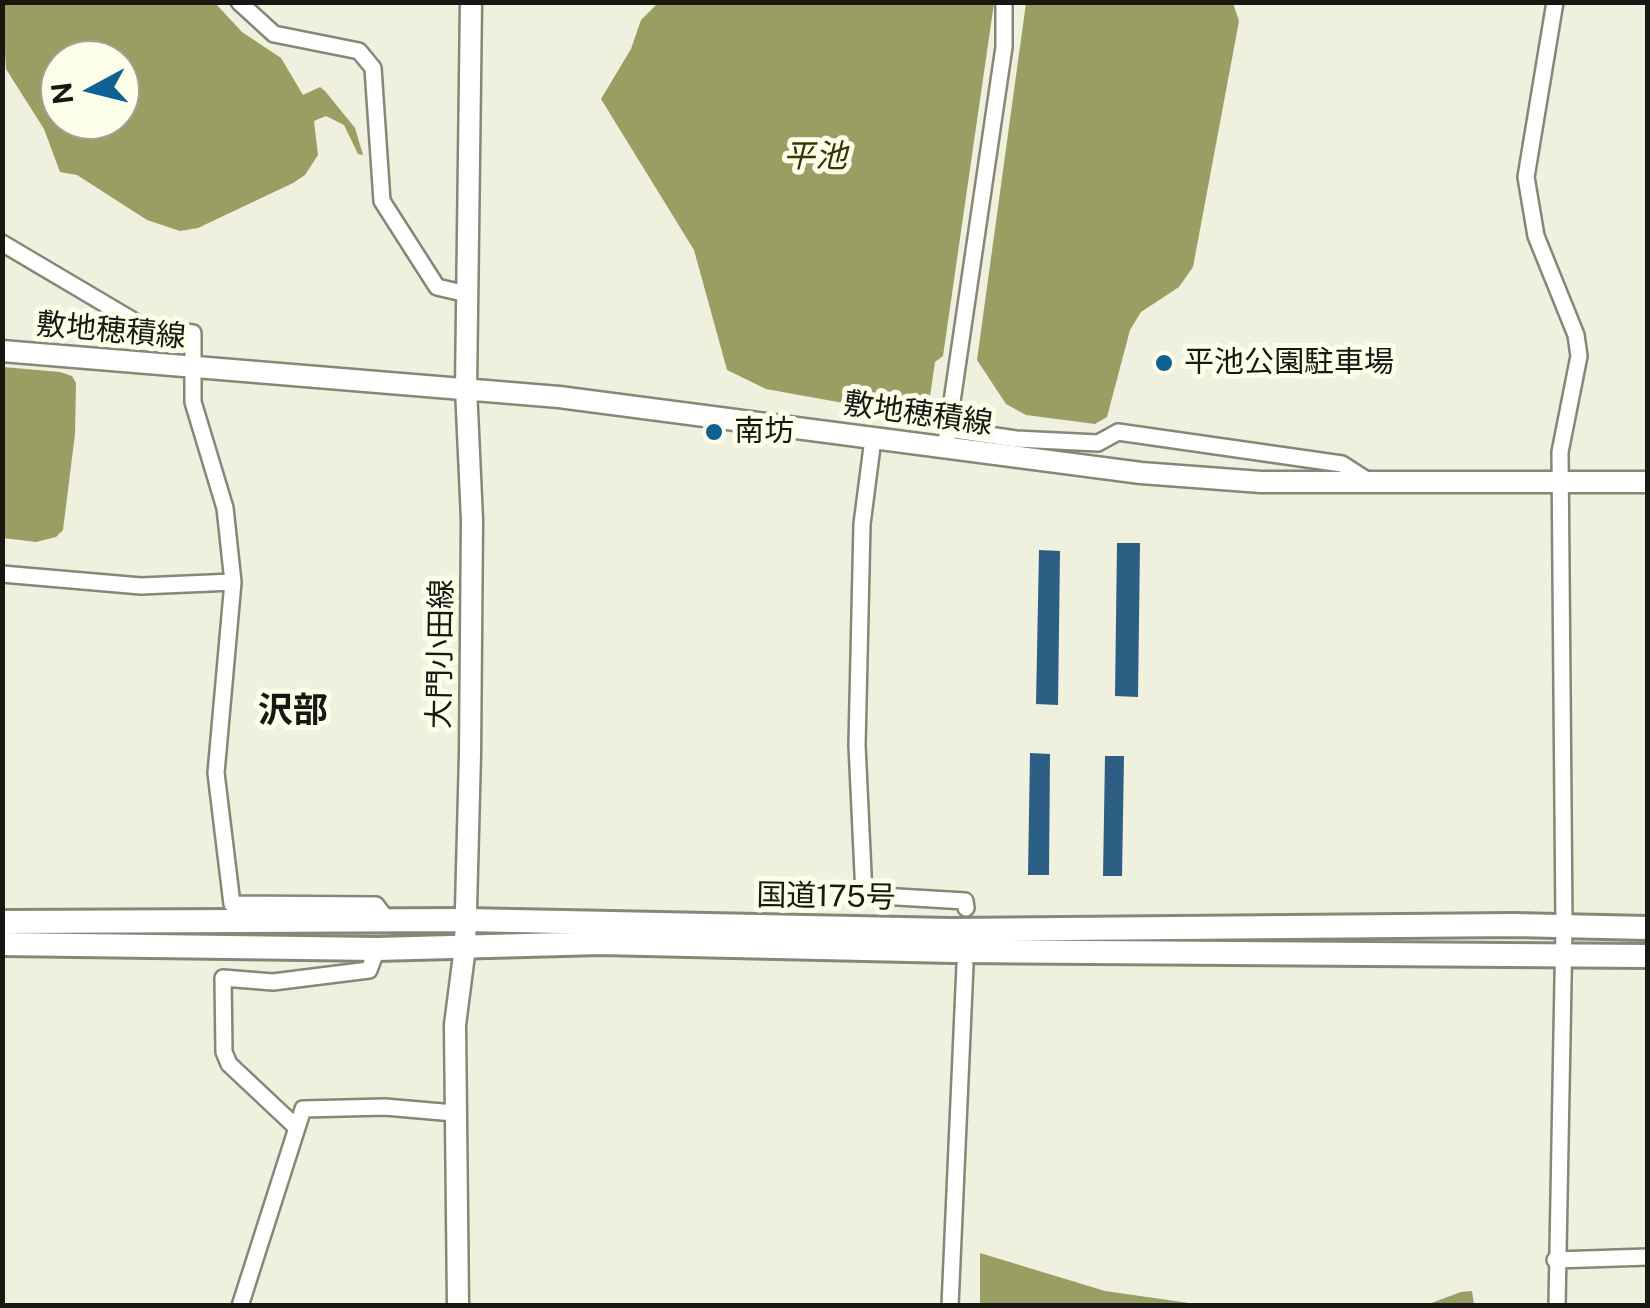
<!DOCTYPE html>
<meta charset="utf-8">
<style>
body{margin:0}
#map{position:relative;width:1650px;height:1308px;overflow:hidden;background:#eff0dd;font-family:"Public Sans",sans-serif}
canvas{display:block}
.frame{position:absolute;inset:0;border:5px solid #181812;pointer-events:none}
.north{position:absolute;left:40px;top:40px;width:100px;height:100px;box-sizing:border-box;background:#fcfeea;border:2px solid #a1a294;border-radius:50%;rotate:263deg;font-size:28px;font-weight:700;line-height:40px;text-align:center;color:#181812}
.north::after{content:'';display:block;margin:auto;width:35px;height:45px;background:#0d6293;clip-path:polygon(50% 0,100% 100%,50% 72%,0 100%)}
</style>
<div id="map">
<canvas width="1650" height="1308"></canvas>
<div class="frame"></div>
<div class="north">N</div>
</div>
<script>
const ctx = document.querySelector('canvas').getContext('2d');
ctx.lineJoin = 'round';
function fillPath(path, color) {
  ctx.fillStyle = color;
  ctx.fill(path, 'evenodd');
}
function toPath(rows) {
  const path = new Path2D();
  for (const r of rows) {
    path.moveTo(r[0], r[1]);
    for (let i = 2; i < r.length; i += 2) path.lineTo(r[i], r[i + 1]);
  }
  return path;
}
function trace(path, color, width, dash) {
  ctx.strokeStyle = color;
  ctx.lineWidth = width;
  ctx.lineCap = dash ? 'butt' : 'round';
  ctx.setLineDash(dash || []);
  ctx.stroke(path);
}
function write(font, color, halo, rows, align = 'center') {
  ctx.font = font + ' "Public Sans","Noto Sans JP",sans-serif';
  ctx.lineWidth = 10;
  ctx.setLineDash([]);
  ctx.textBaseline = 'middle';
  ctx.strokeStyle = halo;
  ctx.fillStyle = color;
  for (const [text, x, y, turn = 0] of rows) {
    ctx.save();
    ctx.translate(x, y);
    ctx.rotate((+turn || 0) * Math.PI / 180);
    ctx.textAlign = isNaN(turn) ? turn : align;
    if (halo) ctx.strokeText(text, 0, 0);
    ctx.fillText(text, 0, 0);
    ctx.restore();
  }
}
fillPath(toPath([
 [659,2,994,3,943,356,935,362,928,410,919,418,891,407,882,410,766,389,727,370,694,250,601,99,631,49,641,20],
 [2,3,215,3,242,32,281,58,303,95,320,87,325,91,355,128,363,155,358,154,344,125,326,116,314,121,318,155,305,175,293,183,198,228,180,231,147,220,77,175,60,172,44,129,6,69],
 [60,60,120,60,120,120,60,120],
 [1026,3,1233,3,1239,21,1193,267,1179,287,1141,312,1130,330,1107,417,1095,424,1026,415,1006,404,977,360],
 [3,367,60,372,72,376,76,383,75,434,63,530,56,537,36,542,3,538],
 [980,1253,1105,1291,1203,1305,980,1305],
 [1472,1291,1474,1305,1426,1305,1461,1292]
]), '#9a9e62');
fillPath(toPath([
 [1117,543,1140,543,1138,697,1115,696],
 [1039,550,1060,551,1058,705,1036,704],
 [1030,753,1050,754,1049,875,1028,875],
 [1105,756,1124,756,1122,876,1103,876]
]), '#2c5f83');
const minor = toPath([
 [239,2,274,34,359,51,373,68,382,201,437,287,467,294],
 [1555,2,1526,177,1536,236,1576,335,1579,356,1560,452,1564,926,1557,1306],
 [2,243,144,327,193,333,193,402,225,508,233,582,216,773,232,904,376,905,389,922],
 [948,429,1016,439,1098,443,1118,432,1342,464,1370,482],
 [873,439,862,524,857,745,864,895,965,901,966,908],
 [945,449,1004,47,1004,2],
 [2,574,141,586,233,582],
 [296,1127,229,1064,224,1052,223,978,273,982,369,970,377,949],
 [1555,1260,1648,1257],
 [240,1306,303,1109,385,1107,454,1113],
 [950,1306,965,965]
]);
const major = toPath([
 [2,351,559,397,1141,473,1261,482,1648,482],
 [458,1306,455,1025,465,947,470,754,472,520,466,388,471,2]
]);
const highway = toPath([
 [2,922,466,920,951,930,1513,925,1648,928],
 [2,944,377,949,601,943,952,951,1648,956]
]);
trace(minor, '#868776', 20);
trace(major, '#868776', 25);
trace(highway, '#868776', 28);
trace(minor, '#fff', 15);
trace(major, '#fff', 20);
trace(highway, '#fff', 22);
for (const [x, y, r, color] of [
 [1164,363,10,"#0d6293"],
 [714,432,10,"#0d6293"]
]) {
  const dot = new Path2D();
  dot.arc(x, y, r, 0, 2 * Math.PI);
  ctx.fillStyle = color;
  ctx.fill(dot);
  trace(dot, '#fcfeea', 4);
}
write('30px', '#181812', '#fcfeea', [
 ["敷地穂積線",111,331,5],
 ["敷地穂積線",918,414,8],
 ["大門小田線",441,654,-89],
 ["国道175号",826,897,1]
]);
write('30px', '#181812', '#fcfeea', [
 ["平池公園駐車場",1184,363],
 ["南坊",734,432]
], 'left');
write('italic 32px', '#353605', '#fcfeea', [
 ["平池",815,157]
]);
write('bold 35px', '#181812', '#fcfeea', [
 ["沢部",293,711]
]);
</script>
